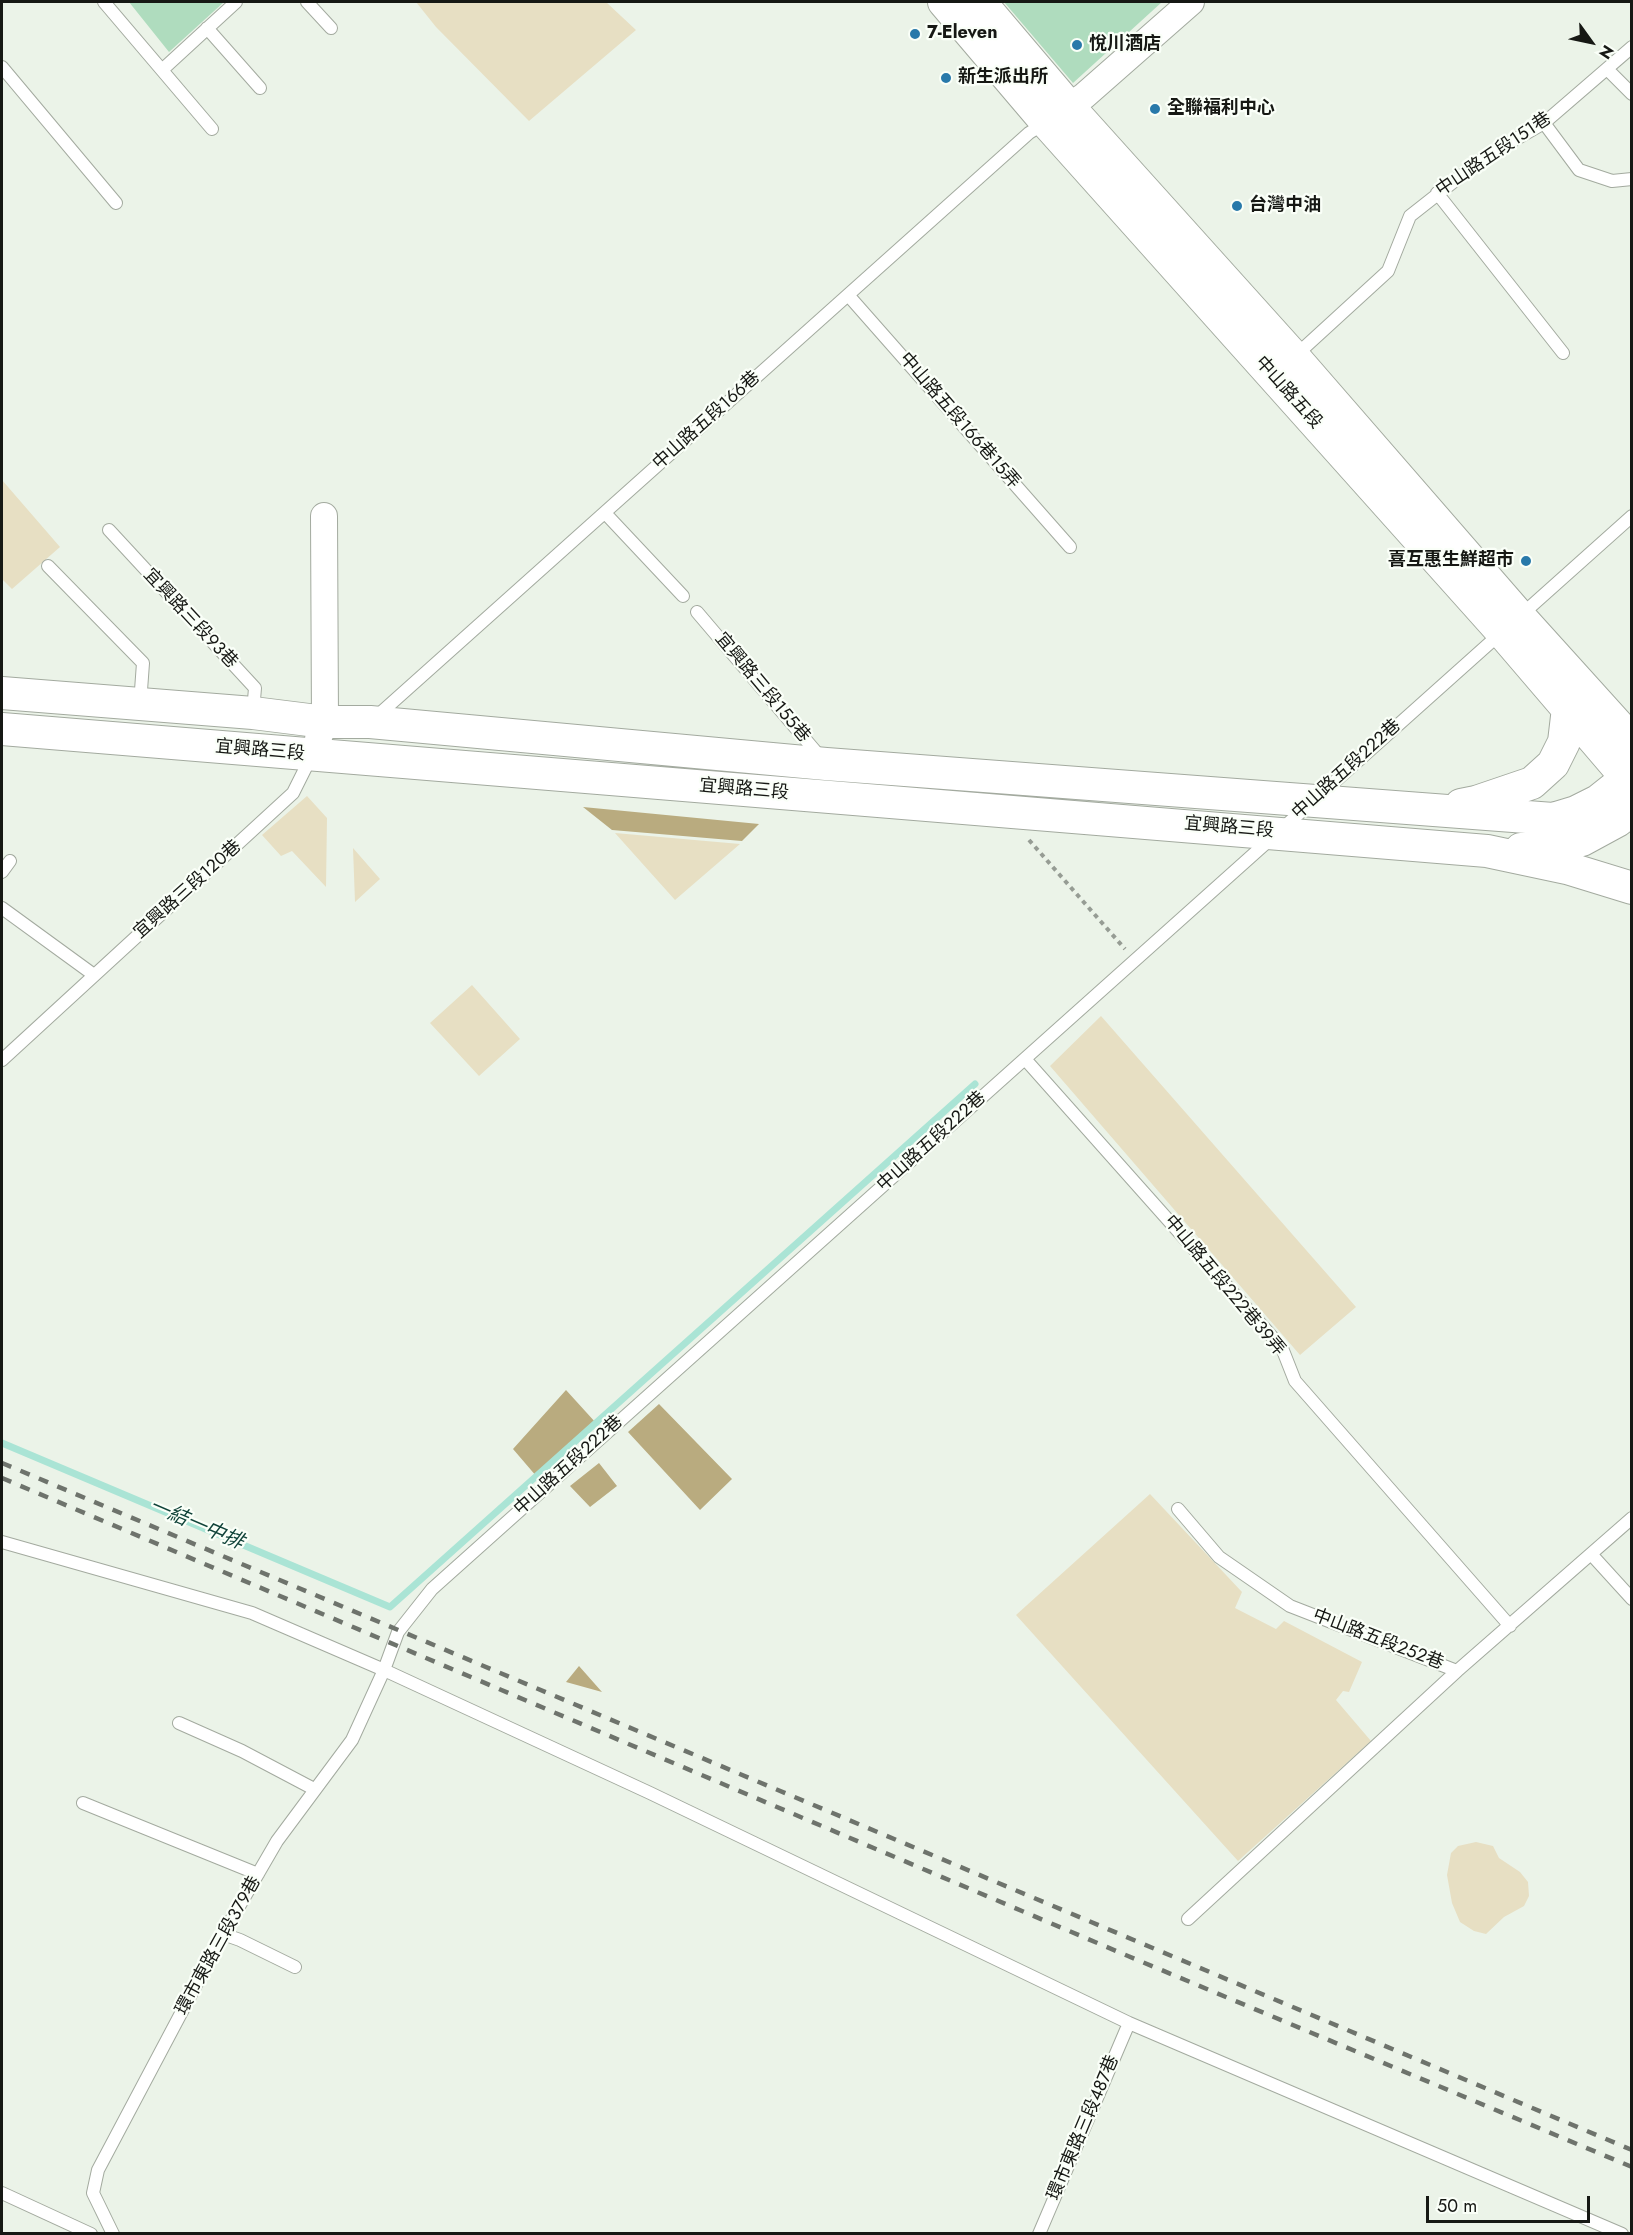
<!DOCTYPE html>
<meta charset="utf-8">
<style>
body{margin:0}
#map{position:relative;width:1633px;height:2235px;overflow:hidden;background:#ebf3e8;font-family:Jost,sans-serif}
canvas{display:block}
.frame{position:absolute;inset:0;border:3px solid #161814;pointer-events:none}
.north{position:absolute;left:1561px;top:12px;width:60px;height:60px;-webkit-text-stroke:4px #fafff8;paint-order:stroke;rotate:123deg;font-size:16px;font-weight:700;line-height:24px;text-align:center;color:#161814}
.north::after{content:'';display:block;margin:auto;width:21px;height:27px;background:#161814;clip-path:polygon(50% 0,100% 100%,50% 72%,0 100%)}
.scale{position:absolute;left:1426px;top:2196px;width:164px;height:27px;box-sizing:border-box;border:3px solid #161814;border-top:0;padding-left:8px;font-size:18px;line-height:21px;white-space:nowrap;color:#161814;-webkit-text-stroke:4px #fafff8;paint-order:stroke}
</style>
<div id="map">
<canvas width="1633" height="2235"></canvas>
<div class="frame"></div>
<div class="north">N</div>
<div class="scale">50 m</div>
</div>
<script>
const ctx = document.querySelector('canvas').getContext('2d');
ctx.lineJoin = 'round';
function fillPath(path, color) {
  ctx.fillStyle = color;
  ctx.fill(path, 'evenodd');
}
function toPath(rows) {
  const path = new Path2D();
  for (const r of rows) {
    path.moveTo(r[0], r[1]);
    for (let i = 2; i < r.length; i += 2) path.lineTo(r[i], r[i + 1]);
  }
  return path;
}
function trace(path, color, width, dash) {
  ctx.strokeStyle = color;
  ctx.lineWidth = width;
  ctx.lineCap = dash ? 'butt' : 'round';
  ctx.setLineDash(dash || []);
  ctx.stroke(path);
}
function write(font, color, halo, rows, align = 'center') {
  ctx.font = font + ' Jost,"Noto Sans TC",sans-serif';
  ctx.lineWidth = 4.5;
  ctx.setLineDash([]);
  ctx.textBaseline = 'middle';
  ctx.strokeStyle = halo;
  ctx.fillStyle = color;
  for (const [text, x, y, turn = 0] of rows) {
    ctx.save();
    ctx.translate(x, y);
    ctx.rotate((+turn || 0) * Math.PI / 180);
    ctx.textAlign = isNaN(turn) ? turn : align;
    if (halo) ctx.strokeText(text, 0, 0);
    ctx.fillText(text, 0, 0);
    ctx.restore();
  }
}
fillPath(toPath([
 [416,2,606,2,636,30,529,121,436,27],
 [2,480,60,547,12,589,2,579],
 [307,796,327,818,326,887,292,851,281,856,262,835],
 [615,833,740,844,675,900],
 [353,848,380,879,355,902],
 [472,985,520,1039,479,1076,430,1023],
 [1101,1016,1356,1307,1300,1355,1050,1066],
 [1150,1494,1242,1592,1235,1608,1276,1629,1284,1621,1362,1662,1349,1692,1343,1691,1336,1700,1371,1741,1238,1861,1016,1615],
 [1476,1842,1493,1846,1499,1858,1520,1872,1528,1882,1529,1896,1524,1906,1504,1917,1486,1934,1474,1931,1460,1922,1452,1903,1447,1875,1451,1853,1458,1846]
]), '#e7dfc3');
fillPath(toPath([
 [583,807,759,824,742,841,612,830],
 [566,1390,596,1423,537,1477,513,1449],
 [659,1404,732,1479,700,1510,628,1432],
 [599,1463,617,1486,590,1507,570,1486],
 [579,1666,602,1692,566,1682]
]), '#b9ab7f');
trace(toPath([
 [2,1443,390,1607,975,1084]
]), '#aae4d5', 7);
fillPath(toPath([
 [129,2,224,2,169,52],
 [1004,2,1162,2,1073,83]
]), '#afdcbe');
const service = toPath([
 [104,2,212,129],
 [307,2,331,28],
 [207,28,260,88],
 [2,67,116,203],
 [1607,69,1632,94],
 [162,70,236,2],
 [1544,123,1579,170,1612,181,1632,179],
 [1437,193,1563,353],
 [848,295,1070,547],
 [1294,357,1388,271,1410,216,1485,157,1544,123,1632,47],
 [605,513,683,596],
 [109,530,255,688,253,712],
 [48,566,143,663,140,704],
 [697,612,822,759],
 [1519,617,1632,516],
 [376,717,1029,133,1045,123],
 [2,872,10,861],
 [2,908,94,975],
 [1025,1059,1282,1348,1295,1381,1510,1626],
 [2,1060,293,793,311,757],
 [1178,1509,1219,1557,1290,1606,1457,1671,1632,1518],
 [2,1542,252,1613,384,1670,650,1793,1129,2023,1622,2234],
 [1591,1554,1632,1599],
 [179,1723,242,1751,314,1789],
 [83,1803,258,1874],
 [1188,1919,1457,1671],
 [223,1934,240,1940,295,1967],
 [2,2193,91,2234],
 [113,2234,93,2193,98,2170,223,1934,277,1841,352,1740,384,1670,398,1632,432,1589,1502,632],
 [1039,2234,1129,2023]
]);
const minor = toPath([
 [1053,117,1084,96,1191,2],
 [318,739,325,722,324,516]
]);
const tertiary = toPath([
 [944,2,1046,122,1502,632,1632,784],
 [980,2,1069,107,1294,357,1519,616,1632,741],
 [2,693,253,713,325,722,370,722,826,764,1553,819,1576,812,1598,801,1632,774],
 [2,729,1487,851,1567,868,1632,888],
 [1461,805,1476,802,1532,783,1553,764,1564,742,1568,708],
 [1521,849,1558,847,1582,840,1617,821,1632,810]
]);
trace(service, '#a3aa9f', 14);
trace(minor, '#a3aa9f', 28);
trace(tertiary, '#a3aa9f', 34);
trace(toPath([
 [1029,840,1125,949]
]), '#969c94', 4, [4.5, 4.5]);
trace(service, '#fff', 12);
trace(minor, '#fff', 26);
trace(tertiary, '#fff', 32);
trace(toPath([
 [2,1463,1632,2150],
 [2,1478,1128,1956,1632,2167]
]), '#6e736c', 4.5, [10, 10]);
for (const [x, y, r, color] of [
 [915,34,6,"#2879aa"],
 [1077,45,6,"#2879aa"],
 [946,78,6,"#2879aa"],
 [1155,109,6,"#2879aa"],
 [1237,206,6,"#2879aa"],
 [1526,561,6,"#2879aa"]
]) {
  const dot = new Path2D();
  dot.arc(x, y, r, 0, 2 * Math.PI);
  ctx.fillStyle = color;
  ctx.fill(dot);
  trace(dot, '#fafff8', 2);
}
write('bold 18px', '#161814', '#fafff8', [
 ["7-Eleven",927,34],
 ["悅川酒店",1089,45],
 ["新生派出所",958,78],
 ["全聯福利中心",1167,109],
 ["台灣中油",1249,206],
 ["喜互惠生鮮超市",1514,561,"right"]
], 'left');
write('18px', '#161814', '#fafff8', [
 ["中山路五段151巷",1494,155,-34],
 ["中山路五段",1288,393,48],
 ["中山路五段166巷",707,421,-42],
 ["中山路五段166巷15弄",959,421,49],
 ["宜興路三段93巷",190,619,47],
 ["宜興路三段155巷",762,688,50],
 ["宜興路三段",260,751,5],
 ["中山路五段222巷",1347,770,-42],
 ["宜興路三段",744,790,5],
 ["宜興路三段",1229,828,5],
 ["宜興路三段120巷",188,890,-42],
 ["中山路五段222巷",932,1142,-42],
 ["中山路五段222巷39弄",1224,1286,50],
 ["中山路五段222巷",569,1466,-42],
 ["中山路五段252巷",1378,1640,21],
 ["環市東路三段379巷",219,1946,-61],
 ["環市東路三段487巷",1084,2128,-67]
]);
write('italic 20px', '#104339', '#fafff8', [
 ["一結一中排",196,1525,23]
]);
</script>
